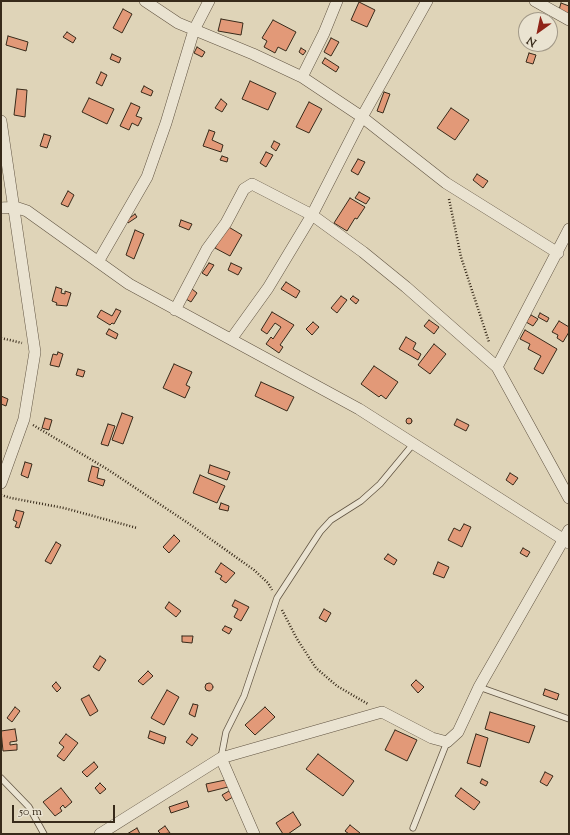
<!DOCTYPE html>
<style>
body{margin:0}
#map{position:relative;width:570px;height:835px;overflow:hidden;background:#dfd4b8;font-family:"Sorts Mill Goudy",serif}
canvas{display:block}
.frame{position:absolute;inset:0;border:2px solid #372a1a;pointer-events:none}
.north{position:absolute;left:518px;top:12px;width:40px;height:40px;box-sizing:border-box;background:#eae3d1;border:1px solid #a29988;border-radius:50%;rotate:213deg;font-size:11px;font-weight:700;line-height:16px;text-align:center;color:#372a1a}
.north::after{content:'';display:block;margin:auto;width:14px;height:18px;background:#8f2418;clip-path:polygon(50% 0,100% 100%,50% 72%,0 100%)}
.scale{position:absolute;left:12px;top:805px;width:103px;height:18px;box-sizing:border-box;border:2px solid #372a1a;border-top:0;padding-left:5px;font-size:12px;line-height:14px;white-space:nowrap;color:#372a1a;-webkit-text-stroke:3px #eae3d1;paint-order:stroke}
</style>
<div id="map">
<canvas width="570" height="835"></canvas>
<div class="frame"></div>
<div class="north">N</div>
<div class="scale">50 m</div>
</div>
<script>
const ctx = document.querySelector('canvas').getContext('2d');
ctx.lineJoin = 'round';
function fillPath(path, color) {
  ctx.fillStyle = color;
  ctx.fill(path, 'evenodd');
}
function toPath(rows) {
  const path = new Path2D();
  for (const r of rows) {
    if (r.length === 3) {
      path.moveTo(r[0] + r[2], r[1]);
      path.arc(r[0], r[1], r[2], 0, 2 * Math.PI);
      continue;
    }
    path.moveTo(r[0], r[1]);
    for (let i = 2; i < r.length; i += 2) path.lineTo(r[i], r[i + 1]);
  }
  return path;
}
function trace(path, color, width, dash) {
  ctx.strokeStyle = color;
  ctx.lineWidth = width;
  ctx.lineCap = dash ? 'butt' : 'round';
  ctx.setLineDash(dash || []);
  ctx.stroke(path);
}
const building = toPath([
 [359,2,375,10,367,27,351,20,359,2],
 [561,3,569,6,569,14,559,10,561,3],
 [123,9,132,14,122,33,113,28,123,9],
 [221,19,243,23,241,35,218,31,221,19],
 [273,20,296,32,286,51,278,47,275,53,264,47,267,41,262,38,273,20],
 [67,32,76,38,73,43,63,37,67,32],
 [8,36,28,42,26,51,6,45,8,36],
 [331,38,339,42,331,56,324,52,331,38],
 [197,47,205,52,202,57,194,53,197,47],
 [301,48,306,51,303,55,299,52,301,48],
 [529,53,536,55,533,64,526,62,529,53],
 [112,54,121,58,119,63,110,59,112,54],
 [325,58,339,67,336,72,322,63,325,58],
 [101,72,107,75,102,86,96,83,101,72],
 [250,81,276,93,268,110,242,99,250,81],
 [144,86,153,91,151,96,141,92,144,86],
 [17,89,27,90,25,117,14,115,17,89],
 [384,92,390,94,383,113,377,111,384,92],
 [89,98,114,109,107,124,82,112,89,98],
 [221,99,227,104,222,112,215,108,221,99],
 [309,102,322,109,309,133,296,127,309,102],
 [131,103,140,107,136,116,142,118,138,126,132,123,129,130,120,126,131,103],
 [451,108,469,120,455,140,437,128,451,108],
 [209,130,215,132,212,140,223,145,221,152,203,146,209,130],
 [44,134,51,136,47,148,40,146,44,134],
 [274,141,280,144,276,151,271,147,274,141],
 [266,152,273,155,266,167,260,163,266,152],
 [222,156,228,158,227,162,220,160,222,156],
 [358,159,365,162,358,175,351,171,358,159],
 [477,174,488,181,483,188,473,180,477,174],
 [68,191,74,195,68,207,61,204,68,191],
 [359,192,370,198,366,204,355,198,359,192],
 [350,198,365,207,357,219,355,218,347,231,334,223,350,198],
 [135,214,137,217,128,223,127,220,135,214],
 [181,220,192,224,189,230,179,226,181,220],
 [227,226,242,235,230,256,215,248,227,226],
 [135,230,144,234,134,259,126,255,135,230],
 [209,263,214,265,207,276,202,273,209,263],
 [231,263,242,268,238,275,228,270,231,263],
 [286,282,300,291,296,298,281,289,286,282],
 [56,287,62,289,61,293,65,294,65,291,71,293,67,306,56,305,57,303,52,301,56,287],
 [192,289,197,293,191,302,186,299,192,289],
 [341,296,347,300,337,313,331,308,341,296],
 [353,296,359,300,356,304,350,299,353,296],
 [116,309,121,311,114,324,112,323,110,325,97,317,101,310,112,316,116,309],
 [272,312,294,325,280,345,283,347,279,353,266,344,271,337,273,339,281,327,275,323,267,334,261,330,272,312],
 [540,313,549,318,547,322,538,317,540,313],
 [531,315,538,319,533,326,526,322,531,315],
 [429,320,439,327,434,334,424,326,429,320],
 [559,321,569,327,569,332,563,342,557,338,558,335,552,332,559,321],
 [313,322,319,327,312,335,306,329,313,322],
 [109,329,118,334,116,339,106,334,109,329],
 [525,330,557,349,543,374,534,369,541,356,528,349,530,344,520,339,525,330],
 [406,337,416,343,413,349,421,354,418,360,399,349,406,337],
 [434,344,446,354,430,374,418,365,434,344],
 [58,352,63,354,59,367,50,365,53,354,57,355,58,352],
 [174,364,192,372,186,385,190,387,185,398,163,388,174,364],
 [374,366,398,382,386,399,381,395,379,397,361,384,374,366],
 [78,369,85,371,83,377,76,375,78,369],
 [261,382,294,397,287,411,255,396,261,382],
 [1,396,8,399,6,406,1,404,1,396],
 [122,413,133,417,123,444,112,440,122,413],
 [409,421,3],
 [45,418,52,420,49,430,42,428,45,418],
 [457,419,469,425,466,431,454,425,457,419],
 [108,424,115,426,108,446,101,444,108,424],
 [25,462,32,464,28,478,21,475,25,462],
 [210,465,230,472,227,480,208,473,210,465],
 [92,466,99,468,97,478,105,480,103,486,88,481,92,466],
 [510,473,518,478,513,485,506,480,510,473],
 [200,475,225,486,217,503,193,493,200,475],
 [221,503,229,506,228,511,219,509,221,503],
 [16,510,24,512,19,528,15,527,17,522,13,520,16,510],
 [464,524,471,527,462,547,448,540,454,528,460,531,464,524],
 [174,535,180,541,169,553,163,547,174,535],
 [56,542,61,545,51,564,45,561,56,542],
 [523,548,530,552,527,557,520,553,523,548],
 [388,554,397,560,394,565,384,559,388,554],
 [438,562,449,567,444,578,433,574,438,562],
 [221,563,235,573,226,583,220,579,222,576,215,572,221,563],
 [235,600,249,607,241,621,234,617,238,609,232,606,235,600],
 [169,602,181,611,176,617,165,608,169,602],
 [324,609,331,613,326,622,319,618,324,609],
 [225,626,232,629,229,634,222,630,225,626],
 [182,636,193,636,192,643,182,642,182,636],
 [100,656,106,660,99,671,93,667,100,656],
 [148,671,153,676,143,685,138,681,148,671],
 [416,680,424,687,418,693,411,685,416,680],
 [56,682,61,688,57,692,52,686,56,682],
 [209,687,4],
 [545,689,559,694,557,700,543,695,545,689],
 [167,690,179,697,164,725,151,718,167,690],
 [89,695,98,711,90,716,81,699,89,695],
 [193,704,198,705,195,717,189,714,193,704],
 [15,707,20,711,12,722,7,718,15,707],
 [265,707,275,717,255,735,245,725,265,707],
 [490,712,535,726,529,743,485,729,490,712],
 [15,729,17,741,10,742,10,745,17,744,17,750,3,751,1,731,15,729],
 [395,730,417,740,407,761,385,750,395,730],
 [150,731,166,737,164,744,148,738,150,731],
 [66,734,78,743,64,761,57,756,64,747,59,743,66,734],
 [192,734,198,738,192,746,186,742,192,734],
 [476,734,488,738,480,767,467,763,476,734],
 [318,754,354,781,343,796,306,769,318,754],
 [94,762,98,767,87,777,82,772,94,762],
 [545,772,553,776,547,786,540,782,545,772],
 [230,779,232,786,208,792,206,784,230,779],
 [482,779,488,782,486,786,480,783,482,779],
 [100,783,106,789,100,794,95,788,100,783],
 [61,788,72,802,65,808,63,805,60,808,62,811,55,816,43,802,61,788],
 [461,788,480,802,474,810,455,796,461,788],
 [229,791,233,797,226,801,222,795,229,791],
 [187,801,189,807,171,813,169,807,187,801],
 [293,812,301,825,288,834,283,834,276,823,293,812],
 [350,825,360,833,359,834,349,834,345,831,350,825],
 [165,826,170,833,161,834,158,831,165,826],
 [137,828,140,834,127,834,137,828]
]);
fillPath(building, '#e29978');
trace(building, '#372a1a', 1);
const lane = toPath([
 [479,687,569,719],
 [221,758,226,732,244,696,277,598,320,532,331,520,361,501,380,484,414,443],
 [1,778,29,807,44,834],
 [413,828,447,742]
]);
const street = toPath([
 [145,1,178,23,253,54,302,77,362,117,446,183,558,253],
 [535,1,569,20],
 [302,77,324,33,337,1],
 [1,121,35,352,24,419,1,483],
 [1,208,15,207,27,211,129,284,359,409,569,543],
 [569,229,497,367,569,498],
 [98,262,147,177,166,123,194,30,209,1],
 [175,310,207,249,226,223,244,189,252,184,312,215,363,252,406,287,497,367],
 [232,338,268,288,312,215,362,117,427,1],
 [221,758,254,834],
 [100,834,221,758,382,712,432,738,447,742,458,732,479,687,569,530]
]);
trace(lane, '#615442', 7);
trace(street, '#615442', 12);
trace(toPath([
 [449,199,461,257,489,342],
 [1,338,22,343],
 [33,425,107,469,188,523,254,570,268,583,272,590],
 [1,495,11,498,64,508,137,528],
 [282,610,297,639,316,668,337,686,368,704]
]), '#372a1a', 2.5, [1, 2]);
trace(lane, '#eae3d1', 5.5);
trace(street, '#eae3d1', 11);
</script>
